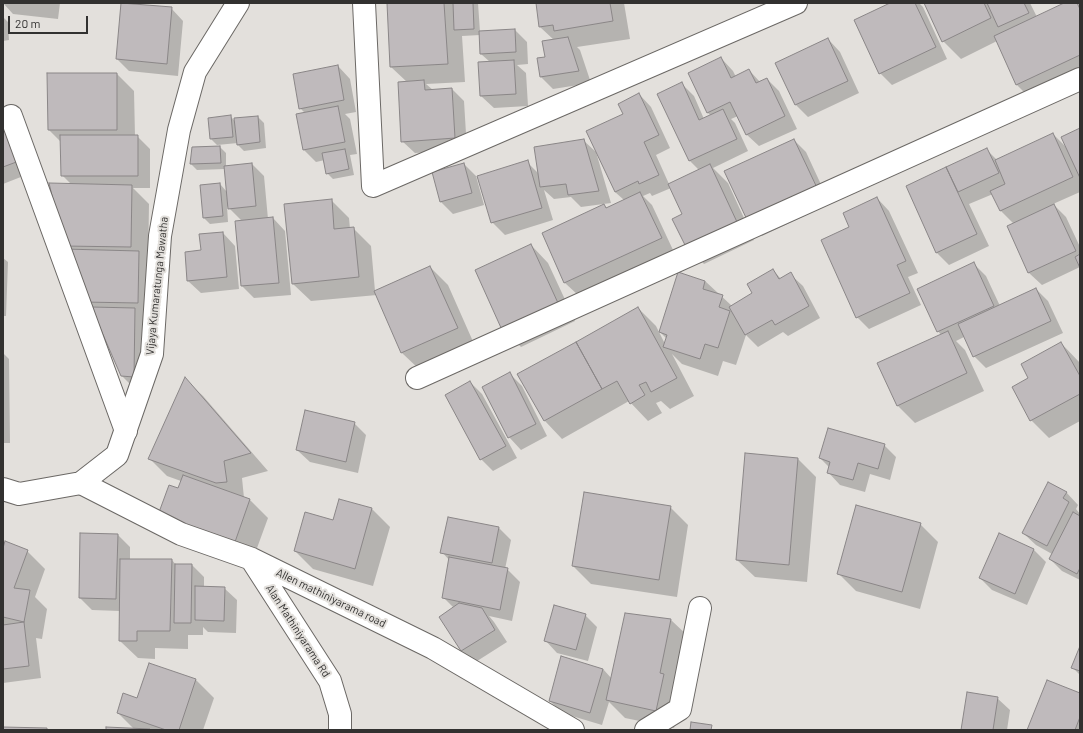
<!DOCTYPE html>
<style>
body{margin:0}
#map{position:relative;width:1083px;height:733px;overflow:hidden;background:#e3e0dc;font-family:Barlow,sans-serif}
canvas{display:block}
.frame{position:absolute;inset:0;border:4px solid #323130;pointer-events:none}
.scale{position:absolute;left:8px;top:16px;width:80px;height:18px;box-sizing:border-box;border:2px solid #323130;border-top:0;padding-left:5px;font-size:12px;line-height:14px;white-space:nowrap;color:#323130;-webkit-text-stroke:3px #e3e0dc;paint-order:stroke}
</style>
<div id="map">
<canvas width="1083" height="733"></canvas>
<div class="frame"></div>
<div class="scale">20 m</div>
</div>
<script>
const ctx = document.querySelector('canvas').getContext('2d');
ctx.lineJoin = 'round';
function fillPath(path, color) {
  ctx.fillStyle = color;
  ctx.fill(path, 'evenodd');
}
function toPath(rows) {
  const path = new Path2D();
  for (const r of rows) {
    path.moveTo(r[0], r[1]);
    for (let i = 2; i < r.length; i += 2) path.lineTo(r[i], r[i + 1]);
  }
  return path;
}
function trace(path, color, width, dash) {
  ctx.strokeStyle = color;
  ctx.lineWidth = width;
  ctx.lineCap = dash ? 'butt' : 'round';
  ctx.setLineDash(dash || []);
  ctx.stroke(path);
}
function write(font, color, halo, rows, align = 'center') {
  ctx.font = font + ' Barlow,sans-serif';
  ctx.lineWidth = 4;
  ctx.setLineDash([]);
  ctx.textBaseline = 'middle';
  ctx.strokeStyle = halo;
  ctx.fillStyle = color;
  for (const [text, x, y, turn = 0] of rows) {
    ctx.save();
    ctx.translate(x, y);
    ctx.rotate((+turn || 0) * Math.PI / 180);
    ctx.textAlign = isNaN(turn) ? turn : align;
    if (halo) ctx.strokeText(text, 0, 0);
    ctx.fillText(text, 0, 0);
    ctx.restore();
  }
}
fillPath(toPath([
 [3,3,60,3,58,19,13,14],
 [388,3,478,3,480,32,515,30,527,42,528,64,517,65,526,73,528,106,494,108,481,96,479,63,490,62,481,54,480,35,462,36,465,82,426,84,433,90,452,89,464,101,467,150,415,153,402,141,407,82,391,67],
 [537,3,624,3,630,39,577,47,580,50,591,83,553,89,541,77,546,58,554,40,540,27],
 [893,3,919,3,923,7,947,59,892,85,880,73],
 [925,3,1030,3,1037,17,1066,3,1079,3,1080,4,1080,73,1029,97,1017,85,997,41,961,59,943,41],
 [122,4,171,8,183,21,178,76,129,71,117,59],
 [3,17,8,22,9,40,3,41],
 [828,39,840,52,859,93,808,117,796,105,777,64],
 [721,58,733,71,736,77,749,70,760,82,767,79,779,91,797,129,759,146,746,134,738,116,731,119,735,123,748,151,713,168,728,183,754,240,704,264,687,246,683,215,671,188,652,196,650,193,643,196,652,205,673,250,578,295,565,283,543,234,604,205,607,208,624,200,615,192,624,114,639,94,651,107,670,148,656,155,669,184,699,170,690,161,659,94,682,84,694,96,704,119,711,116,707,112],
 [338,66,350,79,356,112,345,114,350,119,357,154,350,155,354,175,333,179,327,173,325,160,316,162,304,150,305,113,300,108],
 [117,74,134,91,135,136,137,136,150,149,150,188,133,188,149,204,146,389,134,388,122,376,65,245,71,184,62,175,61,142,49,130],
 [3,114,31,173,3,184],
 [230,116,235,121,258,117,264,123,266,148,244,151,238,145,238,143,217,145,211,139],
 [1080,129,1080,192,1053,204,1066,217,1080,247,1080,267,1042,285,1029,273,1008,226,1014,224,1001,211,993,194,969,204,989,246,949,265,937,253,907,186,987,150,997,160,1053,134,1068,149],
 [583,140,596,152,611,203,581,207,571,197,554,199,544,190,553,220,505,235,492,222,527,162,539,174],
 [794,140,806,152,830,204,762,236,750,224],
 [220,147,226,153,226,167,252,164,264,176,268,219,273,218,285,231,291,295,254,298,242,286,242,221,227,206,228,222,210,224,204,218,220,184,227,192,225,169,197,170,191,164],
 [464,164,476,176,484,205,453,214,441,202,433,173],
 [877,198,889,211,918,273,908,277,921,305,869,329,857,317,851,228],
 [331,200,349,218,350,229,353,228,371,246,375,291,430,267,448,285,475,346,420,370,402,353,377,295,311,301,293,284],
 [223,233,235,246,239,289,201,293,188,281,202,251],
 [531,245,548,263,575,321,521,347,503,329],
 [3,258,8,262,6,316,3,316],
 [974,264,986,276,1000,306,1036,289,1048,301,1063,333,986,368,974,356,964,337,956,341,965,350,984,391,915,423,897,405,941,335,938,331],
 [773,270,781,279,790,274,803,286,820,318,788,336,783,332,758,347,746,335,736,365,723,361,718,376,682,364,672,354,694,396,670,409,661,401,656,403,662,413,648,421,629,401,562,439,545,421,519,375,638,308,656,326,665,344,667,339,660,332,705,281,732,306,753,294],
 [1061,343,1080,363,1080,421,1049,438,1031,420,1030,378],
 [3,353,9,359,10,443,3,443],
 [510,374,522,386,547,436,521,450,509,437],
 [185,379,203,396,268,471,242,478,244,498,250,500,268,518,253,559,178,489,181,481,167,476,149,458],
 [470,382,482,394,517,458,493,471,481,459],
 [354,423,366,435,358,473,310,462,297,450],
 [884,445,896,457,890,480,870,474,865,492,840,485,828,472,829,467,820,458],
 [746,454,798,459,816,477,807,582,755,577,737,560],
 [1066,492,1078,505,1076,509,1080,514,1080,580,1062,571,1050,559,1052,554,1036,545,1023,533],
 [340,500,372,509,390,527,373,586,313,569,295,551,334,521],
 [670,507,688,525,677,597,591,584,573,566],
 [920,524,938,542,920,609,856,591,838,573],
 [499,528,511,540,505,569,507,569,520,582,512,621,489,616,494,622,507,642,474,663,461,651,440,617,454,608,443,597,450,561,442,552],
 [118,535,130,547,130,560,172,560,176,565,192,565,204,577,204,587,224,588,237,600,236,633,208,632,203,627,203,635,188,635,188,649,155,648,155,659,138,658,120,641,120,611,92,610,80,598],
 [1034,550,1046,562,1027,605,992,590,980,578],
 [27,551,45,569,35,597,47,609,42,639,36,638,41,678,3,683,3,552],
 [626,614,671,620,689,637,682,693,674,728,625,718,609,702,602,725,562,713,550,701,603,669,612,679],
 [585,615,597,627,588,661,557,653,545,640],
 [1080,649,1080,675,1072,667],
 [149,664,196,680,214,698,203,730,107,730,134,729,118,713,138,699],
 [1080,694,1080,730,1028,730],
 [997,698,1010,710,1007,730,962,730]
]), '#0003');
const building = toPath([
 [121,3,172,7,167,64,116,59,121,3],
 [387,3,444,3,448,64,390,67,387,3],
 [453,3,473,3,474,29,454,30,453,3],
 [536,3,610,3,613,21,554,31,553,25,539,27,536,3],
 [890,3,915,3,936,47,879,74,854,20,890,3],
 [924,3,984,3,991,18,942,42,924,3],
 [987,3,1024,3,1029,13,998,27,987,3],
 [1064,3,1077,3,1080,9,1080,55,1016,85,994,36,1064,3],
 [515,29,516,52,480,54,479,31,515,29],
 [568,37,579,71,540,77,537,58,545,57,542,41,568,37],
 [828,38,848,81,795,105,775,63,828,38],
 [721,57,731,78,749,69,756,83,767,78,785,116,746,135,730,102,707,113,688,73,721,57],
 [514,60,516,94,480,96,478,62,514,60],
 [338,65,344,100,299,109,293,74,338,65],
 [47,73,117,73,117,130,48,130,47,73],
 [424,80,425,90,452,88,455,138,401,142,398,82,424,80],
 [682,82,699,120,723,109,737,139,689,161,657,94,682,82],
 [639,93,659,135,644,142,659,175,639,184,638,181,615,192,586,131,623,114,618,104,639,93],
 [338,106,345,142,303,150,296,114,338,106],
 [3,114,19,161,3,167,3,114],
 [231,115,233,137,210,139,208,118,231,115],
 [258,116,260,142,237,145,234,118,258,116],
 [1080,128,1080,178,1061,137,1080,128],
 [1053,133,1073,177,1000,211,990,191,1005,184,995,160,1053,133],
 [60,135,138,135,138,176,61,176,60,135],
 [584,139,599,191,568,195,566,184,540,187,534,147,584,139],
 [794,139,819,192,749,224,724,171,794,139],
 [220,146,221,163,190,164,192,147,220,146],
 [987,148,999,173,958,192,946,167,987,148],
 [345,149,349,169,326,174,322,153,345,149],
 [528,160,542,208,491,223,477,176,528,160],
 [252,163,256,206,228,209,224,166,252,163],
 [464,163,472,193,440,202,432,172,464,163],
 [710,164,737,222,686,247,672,219,682,214,668,184,710,164],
 [946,167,977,234,936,253,906,186,946,167],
 [49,183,132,185,131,247,64,246,49,183],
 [220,183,223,216,203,218,200,185,220,183],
 [640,192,662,238,564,283,542,233,604,204,606,208,640,192],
 [877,197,906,261,897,265,910,293,856,318,821,240,849,227,843,213,877,197],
 [332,199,334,229,354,227,359,277,292,284,284,204,332,199],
 [1054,204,1076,251,1028,273,1007,226,1054,204],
 [273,217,279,283,241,286,235,221,273,217],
 [223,232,227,277,187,281,185,252,201,250,199,234,223,232],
 [531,244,558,303,502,330,475,270,531,244],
 [64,249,139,251,138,303,82,302,64,249],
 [1080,254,1080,268,1075,257,1080,254],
 [974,262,994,306,937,332,917,289,974,262],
 [430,266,458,328,401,353,374,291,430,266],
 [773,269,779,279,791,272,809,306,775,325,772,320,745,335,729,307,752,293,747,284,773,269],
 [678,272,705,281,703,289,723,295,719,307,730,311,718,348,705,344,700,359,663,347,667,335,659,332,678,272],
 [1036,288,1051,321,973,357,958,324,1036,288],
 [91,307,135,308,134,377,121,376,91,307],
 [638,307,677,378,651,392,646,382,639,385,645,395,630,404,617,381,602,389,576,342,638,307],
 [948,331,967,373,897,406,877,363,948,331],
 [576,342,602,389,544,421,517,374,576,342],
 [1061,342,1080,376,1080,394,1030,421,1012,387,1028,378,1021,364,1061,342],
 [510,372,536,424,508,438,482,387,510,372],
 [185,377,251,453,224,461,227,482,216,483,148,459,185,377],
 [470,381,506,446,480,460,445,395,470,381],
 [305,410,355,422,346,462,296,450,305,410],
 [828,428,885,444,878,469,858,463,853,480,827,473,830,462,819,458,828,428],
 [745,453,798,458,789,565,736,560,745,453],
 [183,475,250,499,235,542,158,515,169,485,178,488,183,475],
 [1048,482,1067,492,1063,498,1069,502,1047,546,1022,533,1048,482],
 [584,492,671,506,659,580,572,566,584,492],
 [339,499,372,508,355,569,294,551,305,512,333,520,339,499],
 [856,505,921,523,902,592,837,574,856,505],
 [1073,512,1080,516,1080,568,1077,574,1049,559,1073,512],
 [448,517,499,527,492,563,440,553,448,517],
 [80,533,118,534,116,599,79,598,80,533],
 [999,533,1034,549,1015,594,979,578,999,533],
 [5,541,28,550,14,588,30,590,24,622,3,617,3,548,5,541],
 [449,557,508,568,500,610,442,598,449,557],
 [120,559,172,559,170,631,137,631,137,641,119,641,120,559],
 [175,564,192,564,191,623,174,623,175,564],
 [195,586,225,587,224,621,195,620,195,586],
 [459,603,482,608,495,630,461,651,439,617,459,603],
 [554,605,586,614,576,650,544,641,554,605],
 [625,613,671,619,660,673,664,674,656,711,606,700,625,613],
 [24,622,29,666,3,669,3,625,24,622],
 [1080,646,1080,671,1071,668,1080,646],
 [561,656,603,669,590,713,549,701,561,656],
 [149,663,196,679,179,730,166,730,117,713,123,693,137,698,149,663],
 [1047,680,1080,693,1080,717,1075,730,1027,730,1047,680],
 [967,692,998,697,993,730,961,730,967,692],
 [691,722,712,725,711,730,690,730,691,722],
 [3,727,47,728,47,730,3,730,3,727],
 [106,727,150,729,150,730,106,730,106,727]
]);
fillPath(building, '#bfbabc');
trace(building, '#8a8687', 1);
const minor = toPath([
 [364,3,373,186,796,3],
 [11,116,126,431],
 [417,378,1080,79],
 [81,483,181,534,252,559,433,648,573,730],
 [252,560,330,681,340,714,340,730],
 [646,730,680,709,700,608]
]);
const major = toPath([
 [3,489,19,494,81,483,117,455,152,354,160,236,179,130,195,72,238,3]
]);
trace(minor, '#6b6865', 24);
trace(major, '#6b6865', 24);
trace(minor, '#fff', 22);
trace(major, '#fff', 22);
write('11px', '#323130', '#e3e0dc', [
 ["Vijaya Kumaratunga Mawatha",157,286,-84],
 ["Allen mathiniyarama road",331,598,26],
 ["Alan Mathiniyarama Rd",298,631,57]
]);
</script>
